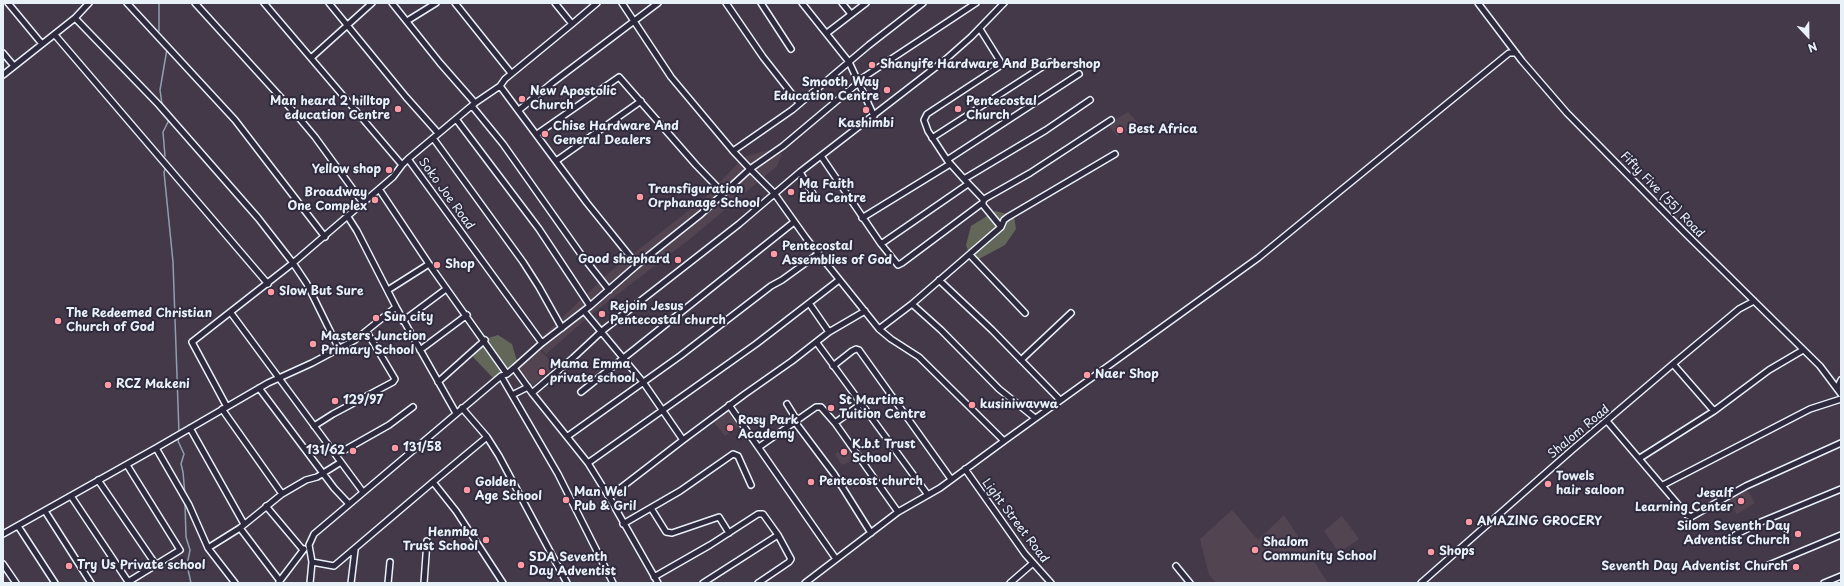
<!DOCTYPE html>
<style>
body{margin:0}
#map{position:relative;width:1844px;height:586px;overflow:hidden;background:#443949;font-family:"Playpen Sans",sans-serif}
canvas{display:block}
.frame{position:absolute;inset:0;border:4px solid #e8f1f8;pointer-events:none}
.north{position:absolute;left:1788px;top:16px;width:40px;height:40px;-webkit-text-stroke:3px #2f2a3d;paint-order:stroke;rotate:158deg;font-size:11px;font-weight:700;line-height:16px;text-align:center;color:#e8f1f8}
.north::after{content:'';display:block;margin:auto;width:14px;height:18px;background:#e8f1f8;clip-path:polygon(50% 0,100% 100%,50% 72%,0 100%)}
</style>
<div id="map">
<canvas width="1844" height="586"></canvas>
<div class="frame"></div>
<div class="north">N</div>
</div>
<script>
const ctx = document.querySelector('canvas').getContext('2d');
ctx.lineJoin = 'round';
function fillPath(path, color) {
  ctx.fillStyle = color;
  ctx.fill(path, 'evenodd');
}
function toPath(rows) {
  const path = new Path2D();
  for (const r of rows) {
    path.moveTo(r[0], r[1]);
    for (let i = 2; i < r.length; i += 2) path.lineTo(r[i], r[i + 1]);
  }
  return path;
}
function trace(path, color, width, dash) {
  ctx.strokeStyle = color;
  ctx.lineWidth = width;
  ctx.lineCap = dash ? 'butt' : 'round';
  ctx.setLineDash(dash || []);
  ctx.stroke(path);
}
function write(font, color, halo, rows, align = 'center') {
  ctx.font = font + ' "Playpen Sans",sans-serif';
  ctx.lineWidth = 4;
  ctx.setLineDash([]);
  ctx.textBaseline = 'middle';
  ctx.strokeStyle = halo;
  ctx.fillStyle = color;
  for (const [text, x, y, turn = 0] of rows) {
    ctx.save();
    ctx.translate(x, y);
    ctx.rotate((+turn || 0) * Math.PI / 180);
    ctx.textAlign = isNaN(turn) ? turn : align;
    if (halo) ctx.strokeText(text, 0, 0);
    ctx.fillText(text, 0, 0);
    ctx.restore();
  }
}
fillPath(toPath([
 [1128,112,1139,124,1117,136,1108,124],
 [768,150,782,154,777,166,690,239,593,313,546,354,538,346,544,335,611,271,705,198,744,157],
 [539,349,555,366,533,385,518,368],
 [728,407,741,425,725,436,712,420],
 [849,445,859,458,842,465,835,454],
 [1745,487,1755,503,1737,514,1727,499],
 [1232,510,1258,540,1284,515,1328,583,1217,583,1209,575,1200,539],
 [1342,516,1359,539,1339,553,1324,531]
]), '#534452');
fillPath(toPath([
 [995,211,1014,216,1016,229,1005,245,979,259,970,256,966,245,971,226],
 [498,335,512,344,517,361,509,374,495,380,473,357,479,341]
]), '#62675a');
trace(toPath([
 [159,31,159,3],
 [162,104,160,90,167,49],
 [165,156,163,132,169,120],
 [166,167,164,172,173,262,179,433],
 [179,436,178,441,184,454,181,464,183,472,185,495],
 [185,503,186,537,190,550,187,565,191,583]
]), '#8f9fb0', 1.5);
const minor = toPath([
 [8,3,42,44],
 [127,3,235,120,325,237],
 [195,3,294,112,315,137,363,203],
 [264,3,402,165,408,159,542,343],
 [329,3,406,97,438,133],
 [392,3,440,63,475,103],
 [455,3,511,73],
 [622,3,671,77,733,151,792,110,869,45,923,3],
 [726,3,763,57,799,103],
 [761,3,791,49],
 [802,3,849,62,874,116],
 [842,3,851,14],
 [1478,3,1522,61,1567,113,1684,232,1820,366,1841,394],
 [75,18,89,3],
 [407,21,436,3],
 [572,24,597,3],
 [980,29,1000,61,1000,66,927,114,924,120,928,131,947,160,964,179,984,200],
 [827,33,866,3],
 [55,35,268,284],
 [3,53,14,66],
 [311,58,372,3],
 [3,75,75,18,159,105,258,218,293,263,307,284,339,349],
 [858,81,976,3],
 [500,86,587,203,637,265,590,306,542,343,514,368],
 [472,106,503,144,580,253,609,290],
 [519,110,552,83,658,3],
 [456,119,539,229,590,306],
 [537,134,619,77,696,165,723,193],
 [433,138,523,262,539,287,562,328],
 [932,138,1050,62],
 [733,151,750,169,783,146,858,83],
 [821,156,881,244,898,265,902,263,981,204,983,205,983,201,986,198,1030,173,1111,120],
 [408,159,475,103,500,86,505,79,572,24,555,3],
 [947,160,1079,74],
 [556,161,641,101],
 [800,172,813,194],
 [964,179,1046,130,1090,100],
 [379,189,429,264,507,374,501,376,558,474,613,583],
 [862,218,950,164],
 [1001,227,1004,220,1008,217,1115,154],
 [881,244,968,184],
 [970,255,1025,313],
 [637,265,701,214,750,169,774,193,806,238,879,329,912,304,1001,227,983,205],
 [939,280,992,330,1060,400],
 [388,290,429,264],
 [809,303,829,332],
 [912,304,941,330,999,389,1035,418],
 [396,307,456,413],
 [584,311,643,382,683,440,745,394,792,361,829,332,865,311],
 [231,313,363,492],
 [403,321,446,289],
 [879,329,891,339,919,357,1004,441,1258,258,1509,53,1516,53],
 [817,343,928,495],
 [420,350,467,315],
 [1021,360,1071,313],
 [1673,364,1714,411,1769,370,1803,350],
 [833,366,852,351,856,349,859,350,951,479],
 [507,374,514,368,532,393,573,358,602,331,739,224,800,172,945,60,971,37,1004,3],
 [438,382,485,340],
 [259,388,334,488,349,504],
 [1837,388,1841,380],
 [581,392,794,222],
 [532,393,588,463,756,344,839,280],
 [512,395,528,387],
 [787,404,795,417,795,422,834,474,871,533],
 [729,405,836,559],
 [227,407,192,342,293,263,393,177,402,165],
 [462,408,487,437,499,456,567,583],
 [222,409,282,494],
 [1607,421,1687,515,1691,517,1746,486,1841,443],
 [835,423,898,512],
 [314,426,333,414,393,382,395,379,367,332],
 [190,428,244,524],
 [568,436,680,356,771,286,782,280,818,254],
 [487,437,433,482,456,511,503,583],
 [759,447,816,407,821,407,835,423,861,404],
 [156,448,189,505,208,548,240,528,282,494,306,480,317,477,341,462],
 [336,455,389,425,413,407],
 [1640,458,1714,411],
 [588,463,609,497,683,440],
 [127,465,180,550,128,582],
 [965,469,1025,554,1051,583],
 [98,480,156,565],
 [1663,485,1810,409,1841,399],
 [71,496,129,583],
 [609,497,658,583],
 [266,506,303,550],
 [651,508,666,532,672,533,719,517,729,533],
 [45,511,91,583],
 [623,524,680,491,733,454,738,456,751,485],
 [18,526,55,583],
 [240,528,280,581],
 [3,534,156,448,268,383,312,363,355,340,396,307,357,231,348,217],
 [1735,535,1761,522,1841,489],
 [208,548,235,583],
 [312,562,334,566,433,482],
 [3,564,16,583],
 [1176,566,1190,583],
 [1764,567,1841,535],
 [654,577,710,545,758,514,763,514,778,535,703,583],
 [279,582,304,549],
 [310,583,312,562,309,545,314,534,501,376],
 [351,583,355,550],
 [388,583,390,562],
 [424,583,427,541],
 [758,583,789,562,791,559,778,535],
 [805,583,898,512,940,488,1004,441],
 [1010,583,1033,563],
 [1421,583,1572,450,1673,364,1739,309,1754,301],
 [1824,583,1841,576]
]);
trace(minor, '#e8f1f8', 8);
trace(minor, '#2f2a3d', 5);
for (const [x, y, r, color] of [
 [872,65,4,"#ff9aa2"],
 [887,90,4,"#ff9aa2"],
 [522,99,4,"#ff9aa2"],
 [398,109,4,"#ff9aa2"],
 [958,109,4,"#ff9aa2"],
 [866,110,4,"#ff9aa2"],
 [1120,130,4,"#ff9aa2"],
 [545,134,4,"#ff9aa2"],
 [389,170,4,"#ff9aa2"],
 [791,192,4,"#ff9aa2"],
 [640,197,4,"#ff9aa2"],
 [375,200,4,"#ff9aa2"],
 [774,254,4,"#ff9aa2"],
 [678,260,4,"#ff9aa2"],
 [437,265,4,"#ff9aa2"],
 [271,292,4,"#ff9aa2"],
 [602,314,4,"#ff9aa2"],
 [376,318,4,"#ff9aa2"],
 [58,321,4,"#ff9aa2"],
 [313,344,4,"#ff9aa2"],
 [542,372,4,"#ff9aa2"],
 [1087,375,4,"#ff9aa2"],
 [108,385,4,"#ff9aa2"],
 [335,401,4,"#ff9aa2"],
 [972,405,4,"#ff9aa2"],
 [831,408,4,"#ff9aa2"],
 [730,428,4,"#ff9aa2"],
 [395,448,4,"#ff9aa2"],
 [353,451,4,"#ff9aa2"],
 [844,452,4,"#ff9aa2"],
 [811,482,4,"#ff9aa2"],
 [1548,484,4,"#ff9aa2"],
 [467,490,4,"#ff9aa2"],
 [566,500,4,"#ff9aa2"],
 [1741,501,4,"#ff9aa2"],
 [1469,522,4,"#ff9aa2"],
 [1798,534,4,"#ff9aa2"],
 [486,540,4,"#ff9aa2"],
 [1255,550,4,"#ff9aa2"],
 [1431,552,4,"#ff9aa2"],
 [521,565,4,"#ff9aa2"],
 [69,566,4,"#ff9aa2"],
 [1796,567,4,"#ff9aa2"]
]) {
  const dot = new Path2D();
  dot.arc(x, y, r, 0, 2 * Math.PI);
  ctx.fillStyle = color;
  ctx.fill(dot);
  trace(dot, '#2f2a3d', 1.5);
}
write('bold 12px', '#e8f1f8', '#2f2a3d', [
 ["Shanyife Hardware And Barbershop",880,65],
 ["Smooth Way",879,83,"right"],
 ["Education Centre",879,97,"right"],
 ["New Apostolic",530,92],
 ["Church",530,106],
 ["Man heard 2 hilltop",390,102,"right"],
 ["education Centre",390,116,"right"],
 ["Pentecostal",966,102],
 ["Church",966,116],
 ["Kashimbi",866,124,"center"],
 ["Chise Hardware And",553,127],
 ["General Dealers",553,141],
 ["Best Africa",1128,130],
 ["Yellow shop",381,170,"right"],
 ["Ma Faith",799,185],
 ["Edu Centre",799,199],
 ["Transfiguration",648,190],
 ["Orphanage School",648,204],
 ["Broadway",367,193,"right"],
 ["One Complex",367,207,"right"],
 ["Pentecostal",782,247],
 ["Assemblies of God",782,261],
 ["Good shephard",670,260,"right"],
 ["Shop",445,265],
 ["Slow But Sure",279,292],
 ["Rejoin Jesus",610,307],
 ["Pentecostal church",610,321],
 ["The Redeemed Christian",66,314],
 ["Church of God",66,328],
 ["Sun city",384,318],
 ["Masters Junction",321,337],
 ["Primary School",321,351],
 ["Mama Emma",550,365],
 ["private school",550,379],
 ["Naer Shop",1095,375],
 ["RCZ Makeni",116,385],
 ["129/97",343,401],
 ["St Martins",839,401],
 ["Tuition Centre",839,415],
 ["kusiniwavwa",980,405],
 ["Rosy Park",738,421],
 ["Academy",738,435],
 ["K.b.t Trust",852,445],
 ["School",852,459],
 ["131/58",403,448],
 ["131/62",345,451,"right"],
 ["Towels",1556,477],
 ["hair saloon",1556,491],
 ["Pentecost church",819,482],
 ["Golden",475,483],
 ["Age School",475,497],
 ["Man Wel",574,493],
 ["Pub & Gril",574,507],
 ["Jesalf",1733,494,"right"],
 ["Learning Center",1733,508,"right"],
 ["AMAZING GROCERY",1477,522],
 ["Silom Seventh Day",1790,527,"right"],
 ["Adventist Church",1790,541,"right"],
 ["Henmba",478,533,"right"],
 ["Trust School",478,547,"right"],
 ["Shalom",1263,543],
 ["Community School",1263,557],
 ["Shops",1439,552],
 ["SDA Seventh",529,558],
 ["Day Adventist",529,572],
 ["Try Us Private school",77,566],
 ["Seventh Day Adventist Church",1788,567,"right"]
], 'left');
write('12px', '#e8f1f8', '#2f2a3d', [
 ["Soko Joe Road",446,194,54],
 ["Fifty Five (55) Road",1662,195,46],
 ["Shalom Road",1579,432,-40],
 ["Light Street Road",1015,521,53]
]);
</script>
